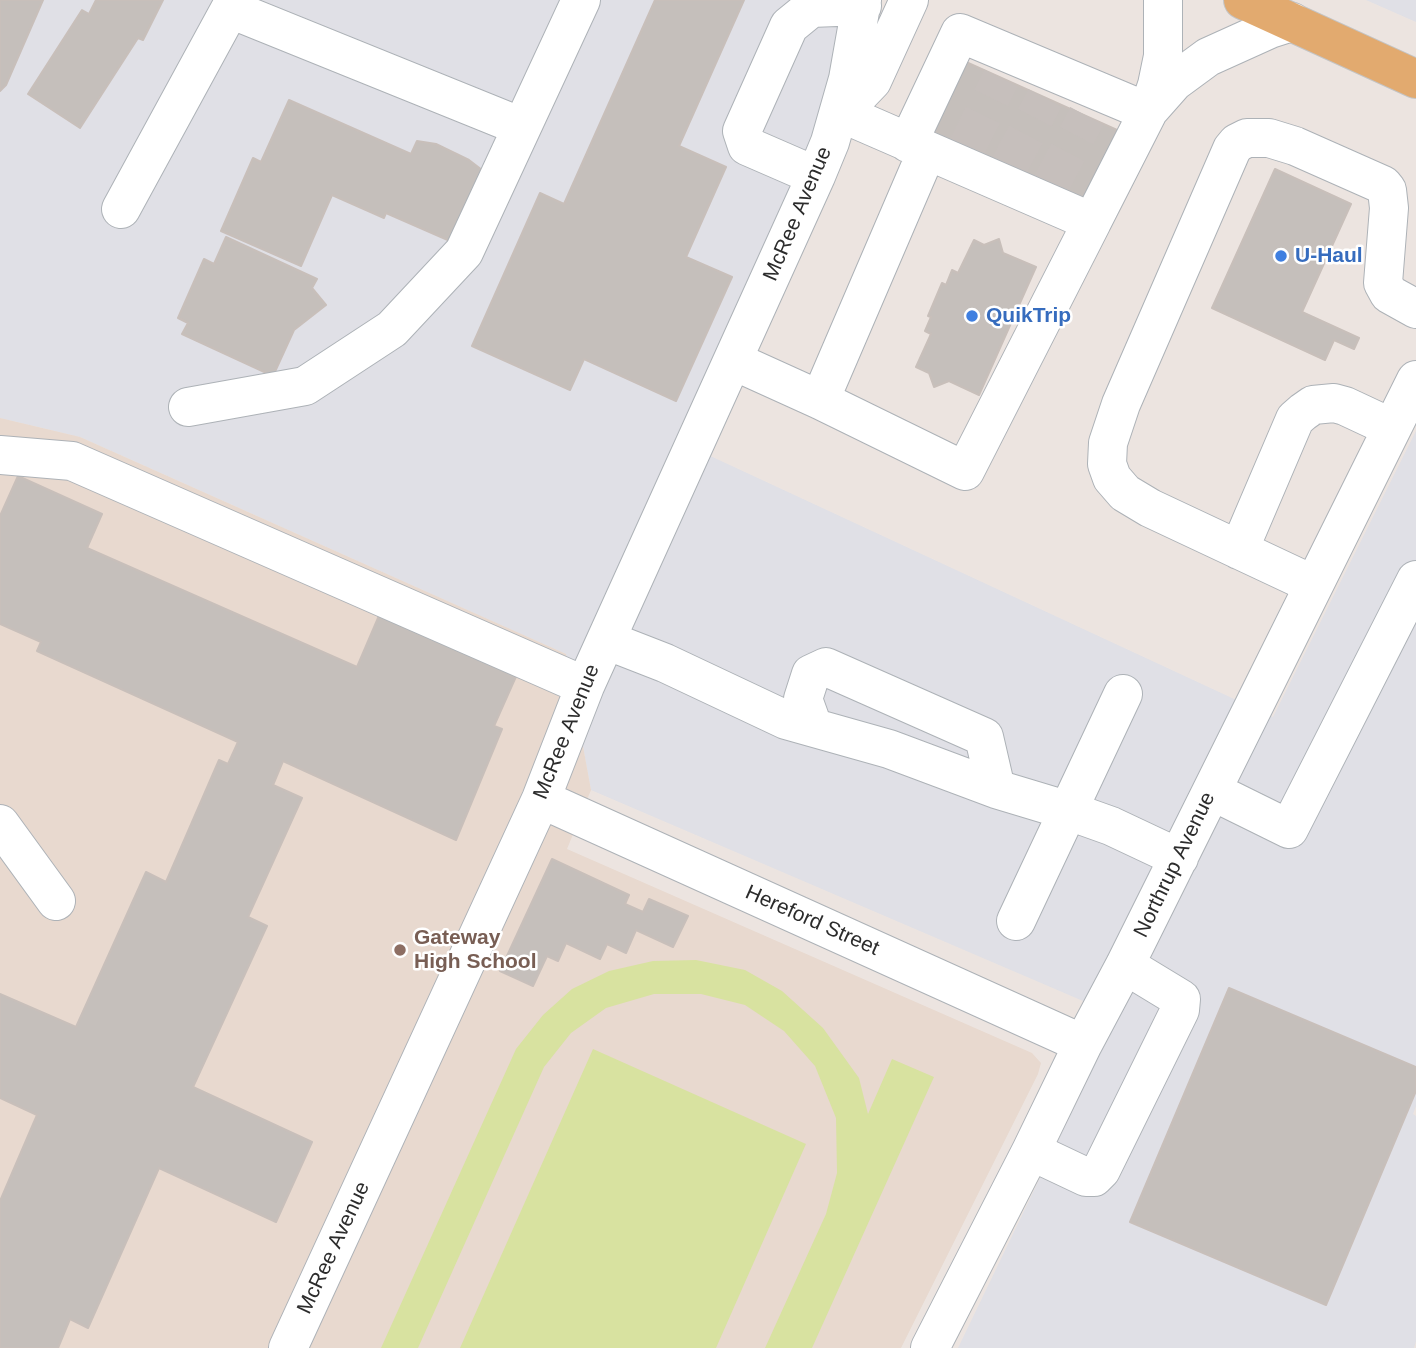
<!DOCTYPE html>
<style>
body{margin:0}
canvas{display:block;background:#ece4e0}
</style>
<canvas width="1416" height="1348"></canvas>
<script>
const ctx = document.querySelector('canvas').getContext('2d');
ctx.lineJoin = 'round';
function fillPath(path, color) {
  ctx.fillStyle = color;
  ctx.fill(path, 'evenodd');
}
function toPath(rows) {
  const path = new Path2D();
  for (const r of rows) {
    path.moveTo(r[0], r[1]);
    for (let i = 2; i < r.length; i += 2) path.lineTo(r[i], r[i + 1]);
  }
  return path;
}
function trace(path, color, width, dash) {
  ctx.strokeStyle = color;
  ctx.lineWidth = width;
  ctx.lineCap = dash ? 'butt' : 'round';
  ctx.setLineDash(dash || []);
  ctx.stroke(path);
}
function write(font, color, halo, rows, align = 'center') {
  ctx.font = font + ' Helvetica,sans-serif';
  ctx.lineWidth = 5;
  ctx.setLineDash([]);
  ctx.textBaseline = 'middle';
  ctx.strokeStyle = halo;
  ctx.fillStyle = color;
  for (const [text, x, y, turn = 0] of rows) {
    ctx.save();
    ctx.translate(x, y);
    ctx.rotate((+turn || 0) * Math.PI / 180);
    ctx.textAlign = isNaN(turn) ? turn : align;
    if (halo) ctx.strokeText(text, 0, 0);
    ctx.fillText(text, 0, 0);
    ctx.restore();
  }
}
fillPath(toPath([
 [0,0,845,0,838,44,818,123,678,441,1273,717,1416,431,1416,1106,1413,1114,1416,1116,1416,1341,1414,1348,958,1348,1118,1016,591,790,566,654,80,437,0,418],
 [1366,0,1416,0,1416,22]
]), '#e0e0e6');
fillPath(toPath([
 [0,418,80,437,566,654,591,790,567,849,1032,1053,1041,1063,1038,1074,901,1348,0,1348]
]), '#e8d9cf');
fillPath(toPath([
 [696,960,745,970,782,991,823,1028,859,1078,868,1114,892,1059,934,1077,812,1348,765,1348,826,1214,837,1173,836,1118,815,1066,784,1031,745,1005,701,994,654,994,606,1008,571,1033,544,1067,418,1348,381,1348,516,1049,543,1015,572,989,609,971,653,961],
 [593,1049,806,1144,716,1348,460,1348]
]), '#d8e2a0');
const building = toPath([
 [0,0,43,0,6,85,0,91,0,0],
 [96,0,163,0,143,40,138,38,80,128,28,94,82,10,89,14,96,0],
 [655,0,744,0,679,146,726,167,686,257,732,277,676,401,584,359,570,390,472,346,540,193,564,204,655,0],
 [966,62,1117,130,1085,202,933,134,966,62],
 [289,100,411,154,417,141,436,144,469,160,482,170,450,241,386,213,384,218,332,195,301,266,221,231,253,158,261,162,289,100],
 [1275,169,1351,204,1302,312,1359,338,1354,349,1334,340,1325,360,1212,308,1275,169],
 [226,237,317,279,312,288,326,305,294,330,273,376,182,334,188,323,178,318,204,259,214,264,226,237],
 [999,239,1003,253,1036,267,979,395,949,381,934,387,929,373,916,367,931,334,925,331,931,317,928,316,942,283,946,285,952,270,958,273,974,240,984,245,999,239],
 [18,476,102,514,87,548,357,667,381,611,518,672,494,726,502,729,456,840,283,761,273,785,302,798,248,917,267,926,193,1087,312,1142,276,1222,159,1168,88,1328,70,1319,58,1348,0,1348,0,1201,37,1115,0,1098,0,994,76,1027,146,872,166,882,219,760,228,764,238,742,37,651,41,642,0,624,0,516,18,476],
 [552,859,629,895,625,904,643,912,649,899,688,916,673,947,636,930,626,953,607,944,600,959,566,943,558,961,547,956,533,986,500,971,552,859],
 [1229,988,1416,1067,1416,1091,1326,1305,1130,1222,1229,988]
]);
fillPath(building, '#c5bfbb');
trace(building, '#c8bfba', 2);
trace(toPath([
 [966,149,1001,78],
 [1008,168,1045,98],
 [1050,186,1087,116]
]), '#c6bfbc', 38, [38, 19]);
const minor = toPath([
 [847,107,872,81,909,0],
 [1151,108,1174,82,1208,57,1270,29,1292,22],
 [839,112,1092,222,1148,112,1157,85,1163,56,1163,0],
 [908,143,960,33,1148,112],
 [816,176,747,146,742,131,789,26,811,8,862,6],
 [121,209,230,9,522,127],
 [734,361,820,400,965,471,1092,222],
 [820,400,927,151],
 [188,407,305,386,392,329,464,252,581,0],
 [0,455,72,461,585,686],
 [1239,550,1295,419,1303,412,1313,405,1334,403,1345,406,1392,428],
 [1314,585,1150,508,1125,493,1112,478,1107,464,1108,443,1121,404,1232,149,1237,143,1247,138,1269,138,1295,146,1383,185,1387,190,1389,208,1383,283,1389,294,1416,309],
 [606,640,665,663,786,720,889,749,996,789,1069,811,1111,826,1179,858],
 [813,727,803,699,811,674,826,667,984,737,996,789],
 [1212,791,1289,829,1416,580],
 [541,799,1083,1044],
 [0,824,56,901],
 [1016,921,1123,694],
 [1031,1151,1086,1177,1094,1177,1101,1170,1180,1010,1181,999,1125,965],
 [288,1348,541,799,585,686,816,176,830,142,848,79,862,0],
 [930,1348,1031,1151,1083,1044,1125,965,1416,380]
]);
const major = toPath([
 [1243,0,1416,79]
]);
trace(minor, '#adb2b7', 40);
trace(major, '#c4c4c4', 40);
trace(minor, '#fff', 38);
trace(major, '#e2aa6f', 38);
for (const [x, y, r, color] of [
 [1281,256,7,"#3f7fe0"],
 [972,316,7,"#3f7fe0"],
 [400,950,7,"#8d6e63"]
]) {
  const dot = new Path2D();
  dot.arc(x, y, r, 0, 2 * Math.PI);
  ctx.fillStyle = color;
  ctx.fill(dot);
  trace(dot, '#fff', 2.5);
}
write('21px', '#2c2c2c', '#fff', [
 ["McRee Avenue",798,214,-67],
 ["McRee Avenue",567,732,-68],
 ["Northrup Avenue",1175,865,-64],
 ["Hereford Street",812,921,24],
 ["McRee Avenue",334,1248,-65]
]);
write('bold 21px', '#366cbe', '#fff', [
 ["U-Haul",1295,256],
 ["QuikTrip",986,316]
], 'left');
write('bold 21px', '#785e54', '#fff', [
 ["Gateway",414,938],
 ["High School",414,962]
], 'left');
</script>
